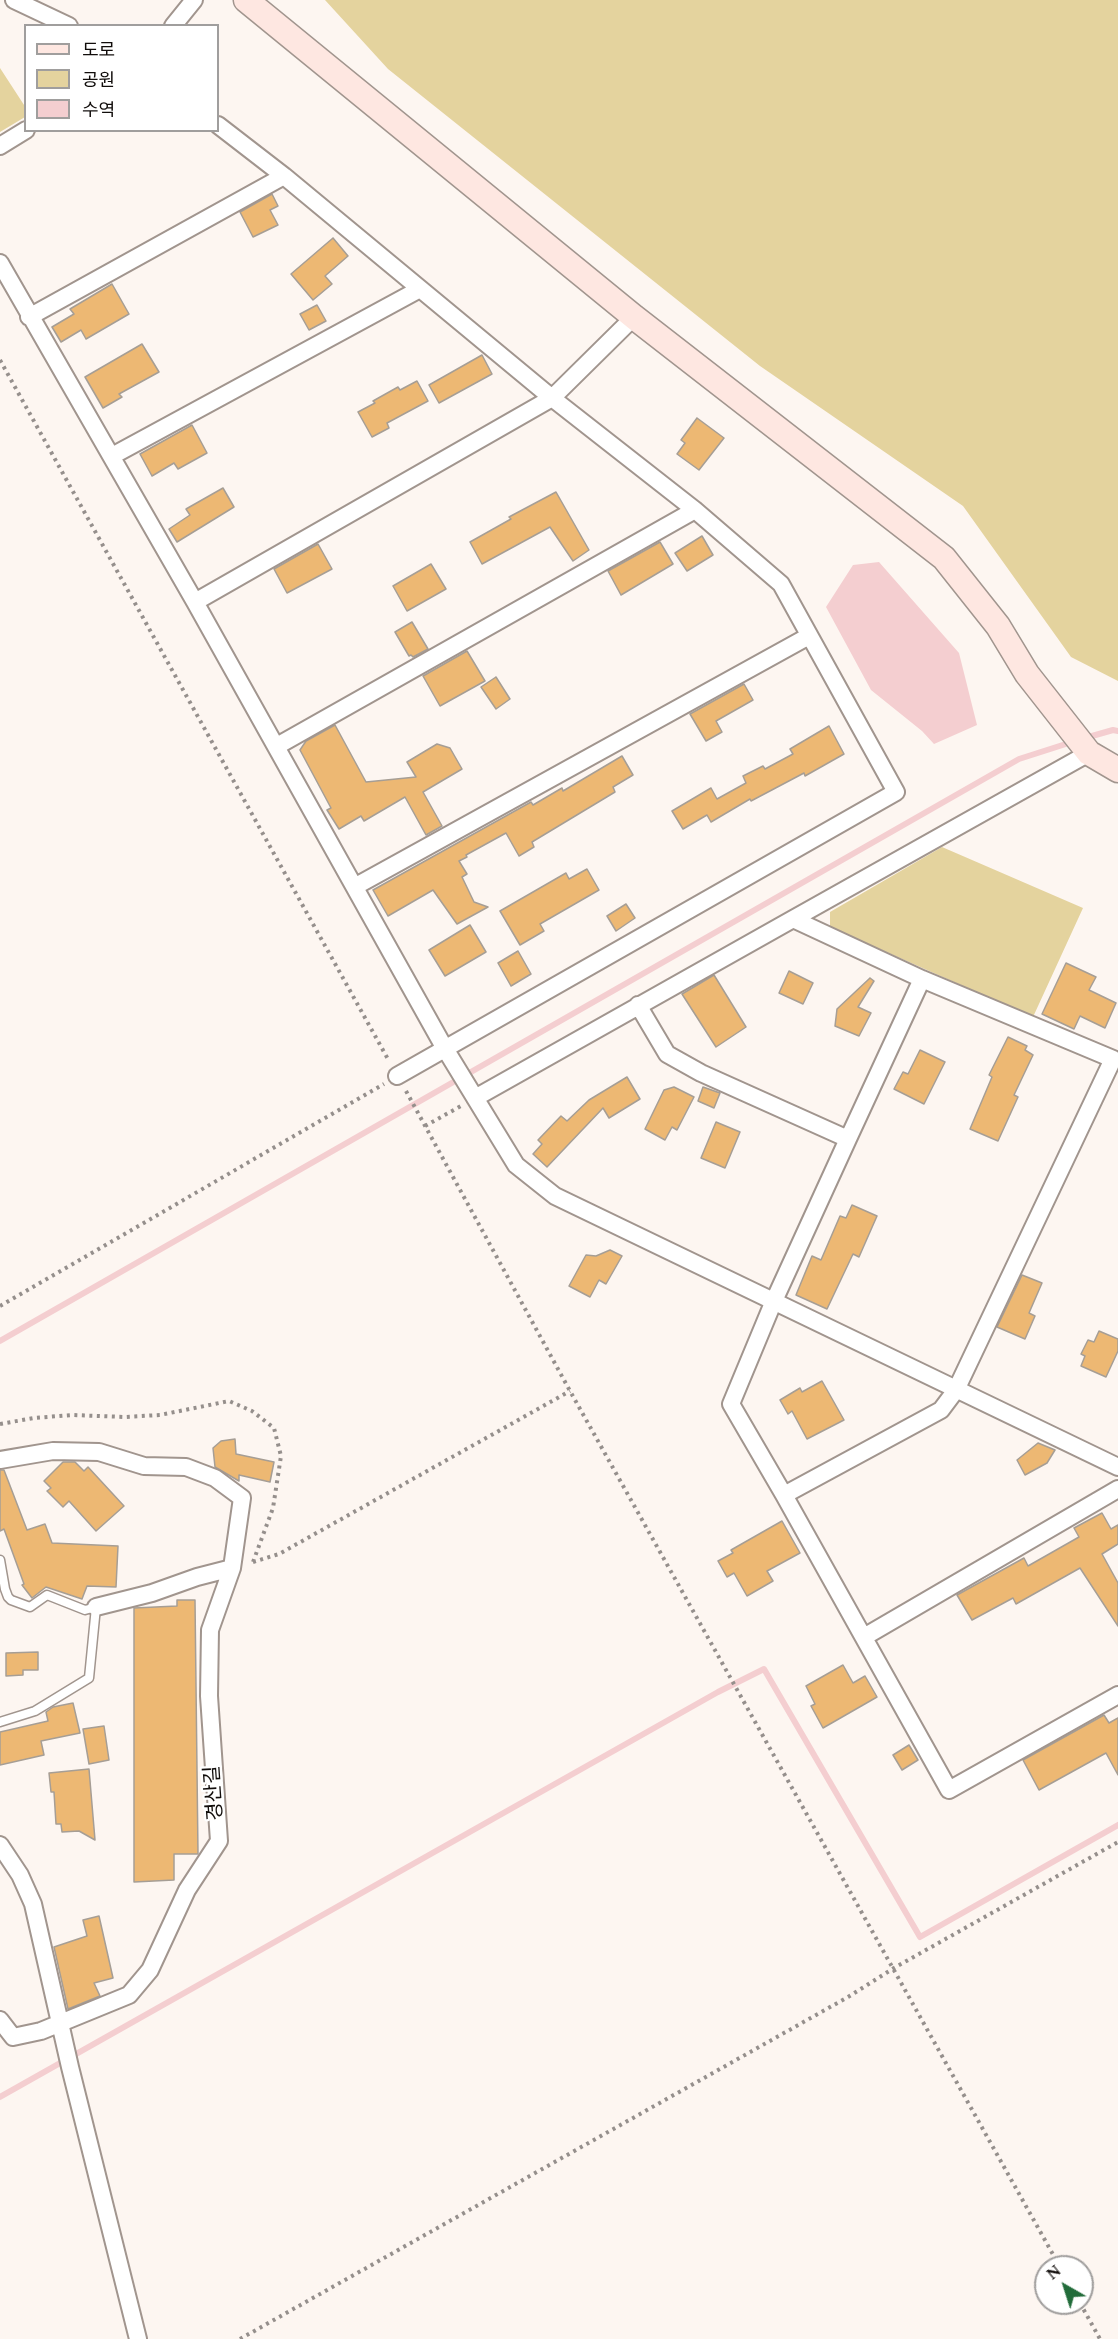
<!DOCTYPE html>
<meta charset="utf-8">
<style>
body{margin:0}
#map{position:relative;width:1118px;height:2339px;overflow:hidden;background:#fdf6f1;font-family:Spectral,"Noto Sans KR",serif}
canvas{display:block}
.legend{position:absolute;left:24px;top:24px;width:195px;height:108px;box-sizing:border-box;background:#fff;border:2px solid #a09e9d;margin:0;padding:8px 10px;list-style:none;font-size:18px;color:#110d0b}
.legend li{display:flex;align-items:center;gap:12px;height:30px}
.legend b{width:30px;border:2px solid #a09e9d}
.north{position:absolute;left:1034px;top:2255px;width:60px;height:60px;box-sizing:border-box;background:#fff;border:2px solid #a09e9d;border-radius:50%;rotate:321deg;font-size:16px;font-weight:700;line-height:24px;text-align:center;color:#110d0b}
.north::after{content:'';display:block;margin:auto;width:21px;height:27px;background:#226c3a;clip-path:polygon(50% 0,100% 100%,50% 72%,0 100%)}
</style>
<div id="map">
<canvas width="1118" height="2339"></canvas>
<ul class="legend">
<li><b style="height:8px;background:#fee7e1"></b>도로</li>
<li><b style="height:16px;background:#e4d39e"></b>공원</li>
<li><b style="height:16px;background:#f4ced0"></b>수역</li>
</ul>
<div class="north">N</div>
</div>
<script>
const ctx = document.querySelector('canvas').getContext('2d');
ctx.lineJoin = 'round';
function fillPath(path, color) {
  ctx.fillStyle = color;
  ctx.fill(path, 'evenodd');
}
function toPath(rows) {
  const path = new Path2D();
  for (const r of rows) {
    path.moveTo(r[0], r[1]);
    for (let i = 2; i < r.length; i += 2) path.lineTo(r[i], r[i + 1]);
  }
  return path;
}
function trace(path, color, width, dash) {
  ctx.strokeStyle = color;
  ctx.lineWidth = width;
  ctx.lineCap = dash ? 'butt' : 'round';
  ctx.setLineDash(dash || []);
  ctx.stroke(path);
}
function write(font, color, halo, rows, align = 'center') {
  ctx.font = font + ' Spectral,"Noto Sans KR",serif';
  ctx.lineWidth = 4.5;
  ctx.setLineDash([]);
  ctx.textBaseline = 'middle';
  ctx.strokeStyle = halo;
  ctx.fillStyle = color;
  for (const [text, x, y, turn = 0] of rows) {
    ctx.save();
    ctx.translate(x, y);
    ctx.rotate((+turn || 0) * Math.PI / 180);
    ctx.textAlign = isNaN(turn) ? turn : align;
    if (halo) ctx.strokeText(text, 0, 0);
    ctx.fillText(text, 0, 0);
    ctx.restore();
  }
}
fillPath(toPath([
 [325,0,1118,0,1118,681,1071,657,963,506,760,366,388,69],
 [0,68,26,108,25,117,0,132],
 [942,847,1083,908,1033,1017,830,927,830,912]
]), '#e4d39e');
fillPath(toPath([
 [879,562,959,653,977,725,934,744,922,731,871,690,826,607,853,565]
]), '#f4ced0');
trace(toPath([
 [1085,738,1113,730,1118,731],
 [0,1341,1019,759,1072,742],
 [0,2097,718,1692,764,1669,920,1937,1118,1825]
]), '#f4ced0', 6);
const building = toPath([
 [272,194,278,206,270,210,278,225,253,237,240,212,272,194],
 [333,238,348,256,325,276,332,284,313,300,291,274,333,238],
 [112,284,129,314,86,339,81,330,61,342,52,327,74,314,70,309,112,284],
 [317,305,326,321,309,330,300,314,317,305],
 [142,344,159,372,119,394,122,397,103,408,85,377,142,344],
 [482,355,492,374,439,403,429,385,482,355],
 [417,381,428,401,387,423,389,428,372,437,358,412,375,403,373,401,398,387,400,390,417,381],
 [697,418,724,438,699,470,677,454,685,443,681,440,697,418],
 [192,425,207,453,178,469,174,463,152,476,140,454,192,425],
 [223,488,234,507,177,542,169,529,190,515,186,509,223,488],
 [556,492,589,550,573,561,550,527,482,564,470,542,511,519,509,517,556,492],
 [702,536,713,555,687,571,675,553,702,536],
 [660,542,673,564,621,595,608,571,660,542],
 [318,544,332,569,287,593,274,569,318,544],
 [431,564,446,589,407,611,393,586,431,564],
 [412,622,428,649,413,657,411,655,409,656,395,632,412,622],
 [467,651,485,681,440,706,423,676,467,651],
 [496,677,510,699,496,709,481,687,496,677],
 [744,684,753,700,716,721,722,732,706,741,690,714,744,684],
 [335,725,366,782,416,777,407,762,437,744,450,748,462,769,423,792,442,826,426,835,405,797,364,821,361,816,339,829,327,810,331,808,300,750,306,741,335,725],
 [829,726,844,754,805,776,804,773,751,801,750,799,711,822,707,815,683,829,672,811,711,788,717,799,746,783,743,776,763,766,765,769,793,754,790,749,829,726],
 [622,756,633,775,613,787,615,792,532,842,534,847,519,856,506,833,466,855,467,857,459,861,467,874,462,877,474,902,488,907,457,924,433,890,388,916,373,890,531,802,533,805,562,788,563,791,622,756],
 [587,869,599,890,540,924,544,931,520,945,500,911,566,873,569,879,587,869],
 [626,904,635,918,616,931,607,916,626,904],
 [470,925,486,952,445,976,429,950,470,925],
 [518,951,531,974,511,986,498,963,518,951],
 [1066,963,1096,977,1089,990,1116,1003,1105,1028,1080,1016,1074,1029,1042,1014,1066,963],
 [789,971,813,983,803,1004,779,993,789,971],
 [714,975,746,1027,716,1047,682,994,714,975],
 [870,978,874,981,858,1007,871,1013,859,1036,835,1026,837,1009,870,978],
 [1008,1037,1027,1046,1025,1050,1033,1055,1014,1095,1018,1097,998,1141,970,1129,992,1077,989,1075,1008,1037],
 [920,1050,945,1062,924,1104,894,1089,903,1072,908,1074,920,1050],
 [627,1077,640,1099,609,1118,603,1108,547,1167,533,1154,542,1144,538,1140,561,1116,567,1121,589,1100,627,1077],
 [674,1087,694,1097,677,1130,672,1127,665,1140,645,1129,664,1090,674,1087],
 [703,1087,720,1093,714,1108,698,1101,703,1087],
 [716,1122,740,1132,725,1168,701,1158,716,1122],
 [852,1205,877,1216,859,1257,853,1254,827,1309,796,1295,812,1256,821,1260,840,1216,846,1218,852,1205],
 [610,1250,622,1256,606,1284,599,1280,590,1297,569,1286,586,1255,596,1256,610,1250],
 [1022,1275,1042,1283,1029,1313,1035,1316,1025,1339,997,1327,1022,1275],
 [1099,1331,1118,1339,1118,1351,1106,1377,1081,1366,1085,1356,1081,1354,1088,1340,1094,1342,1099,1331],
 [822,1381,844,1420,807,1439,792,1411,788,1414,780,1400,800,1388,802,1392,822,1381],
 [235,1439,236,1454,274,1462,270,1482,239,1475,239,1481,215,1467,213,1448,221,1441,235,1439],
 [1038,1443,1055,1450,1047,1463,1025,1475,1017,1460,1038,1443],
 [63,1462,75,1462,84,1471,88,1467,124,1506,96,1531,69,1501,63,1507,47,1491,51,1488,44,1481,63,1462],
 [0,1470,4,1470,27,1530,45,1524,52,1543,118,1546,116,1587,87,1586,82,1599,46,1587,32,1598,22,1585,24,1584,4,1529,0,1531,0,1470],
 [1102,1513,1111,1529,1118,1525,1118,1544,1102,1554,1118,1583,1118,1626,1080,1568,1016,1604,1013,1598,972,1620,957,1595,1024,1558,1028,1566,1079,1537,1074,1528,1102,1513],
 [782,1521,800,1553,767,1571,773,1581,747,1596,734,1573,727,1577,718,1561,733,1553,731,1550,782,1521],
 [177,1600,195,1600,198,1854,174,1854,174,1880,134,1882,134,1608,177,1606,177,1600],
 [38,1652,38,1670,23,1670,23,1675,6,1676,6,1653,38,1652],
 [843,1665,853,1683,865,1676,877,1697,823,1728,811,1706,815,1704,806,1686,843,1665],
 [73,1703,80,1733,41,1741,44,1755,0,1765,0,1732,48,1721,46,1712,53,1707,73,1703],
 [1104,1715,1109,1723,1118,1718,1118,1775,1106,1753,1039,1790,1023,1760,1104,1715],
 [104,1726,109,1760,89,1764,83,1729,104,1726],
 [909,1745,918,1760,902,1770,893,1755,909,1745],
 [89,1769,95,1840,79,1831,62,1832,61,1824,56,1824,54,1792,51,1792,49,1773,89,1769],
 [99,1916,113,1978,94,1983,100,1996,68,2009,54,1947,87,1936,83,1920,99,1916]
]);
fillPath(building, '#edb873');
trace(building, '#a69e95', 1.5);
const lane = toPath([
 [0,1560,5,1589,8,1597,11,1600,30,1607,47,1595,85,1610,96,1607,89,1678,35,1711,0,1722]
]);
const street = toPath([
 [14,0,69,26],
 [173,26,194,0],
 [218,125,284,176,552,398,695,510,781,584,896,792,397,1076],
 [0,146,26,130],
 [0,263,195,602,444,1047,516,1165,555,1196,1118,1467],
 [29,317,284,176],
 [112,456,420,289],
 [195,602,552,398,634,317],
 [277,746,695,510],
 [356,886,809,636],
 [793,919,1089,753],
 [638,1005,667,1054,701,1073,848,1139,773,1303,731,1404,784,1495,949,1790,1118,1695],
 [475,1098,793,919,922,979,1113,1059,956,1390,941,1410,784,1495],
 [848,1139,922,979],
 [0,1460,53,1451,99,1452,144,1466,186,1467,215,1478,242,1498,232,1568,210,1630,209,1696,219,1841,187,1890,150,1970,129,1995,41,2031,13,2037,0,2020],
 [96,1607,152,1593,197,1577,232,1568],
 [864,1637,1118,1489],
 [0,1845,20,1875,33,1904,70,2067,138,2339]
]);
const secondary = toPath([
 [246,0,634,317,944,558,998,626,1027,674,1089,753,1118,770]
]);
trace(lane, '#a1958e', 11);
trace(street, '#a1958e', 20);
trace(secondary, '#a1958e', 27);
trace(toPath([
 [0,360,389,1061],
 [406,1091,570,1391,1060,2267],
 [425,1126,461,1106],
 [0,1306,384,1084],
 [0,1424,34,1418,72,1415,125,1417,160,1415,229,1401,252,1411,274,1428,281,1456,273,1508,253,1562],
 [253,1562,279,1554,570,1391],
 [1080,2303,1100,2339],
 [240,2339,848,1997,894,1968,1118,1842]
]), '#958f8c', 4, [3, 4.5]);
trace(lane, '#fff', 8);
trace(street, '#fff', 16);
trace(secondary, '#fee7e1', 24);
write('20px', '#110d0b', '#fff', [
 ["경산길",216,1793,-94]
]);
</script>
